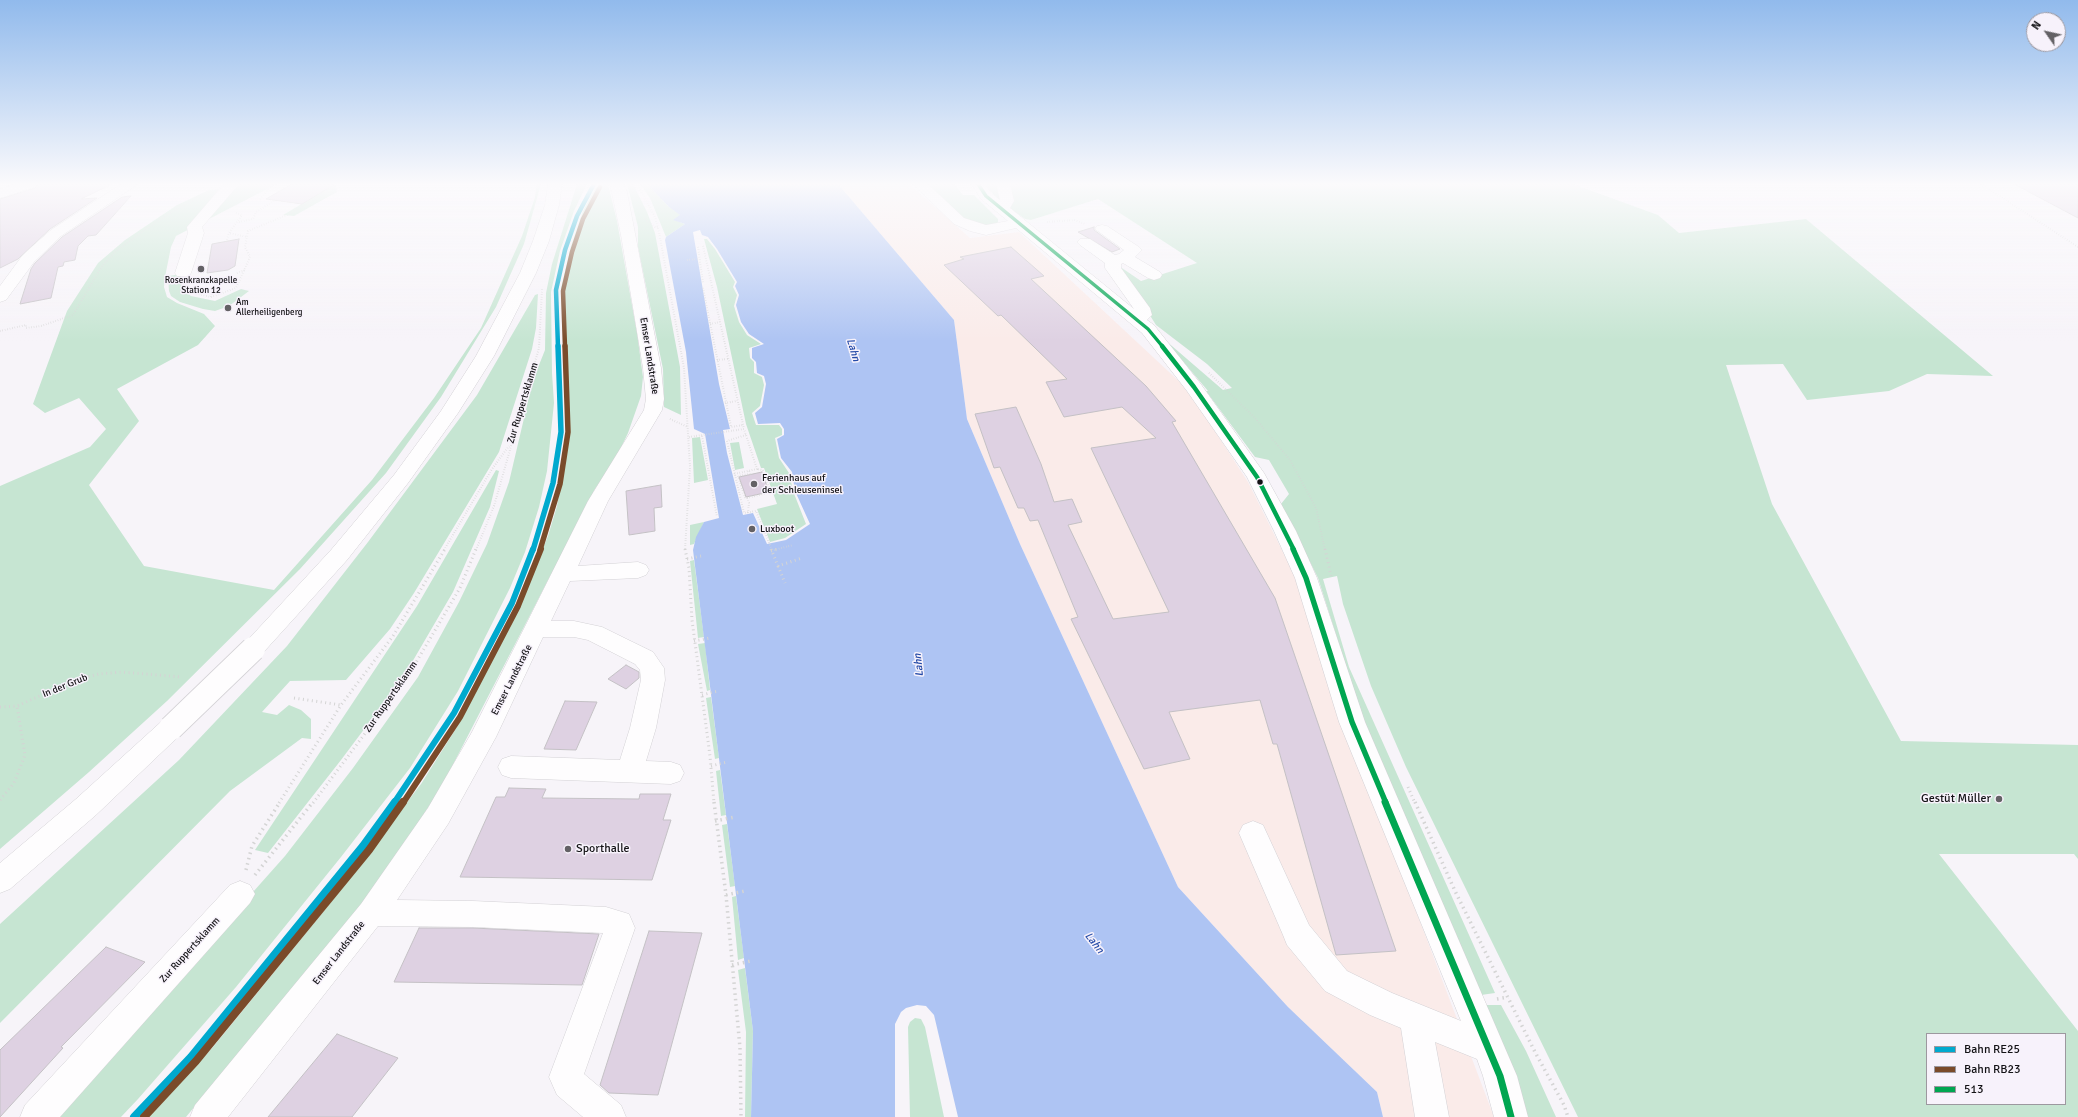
<!DOCTYPE html>
<meta charset="utf-8">
<style>
body{margin:0}
#map{position:relative;width:2078px;height:1117px;overflow:hidden;background:#f7f4f9;font-family:Signika,sans-serif}
canvas{display:block}
.legend{position:absolute;left:1926px;top:1033px;width:140px;height:72px;box-sizing:border-box;background:#f7f2fb;border:1px solid #9c989f;margin:0;padding:5px 7px;list-style:none;font-size:12px;color:#131215}
.legend li{display:flex;align-items:center;gap:8px;height:20px}
.legend b{width:20px;border:1px solid #9c989f}
.north{position:absolute;left:2026px;top:12px;width:40px;height:40px;box-sizing:border-box;background:#f7f2fb;border:1px solid #9c989f;border-radius:50%;rotate:304deg;font-size:11px;font-weight:700;line-height:16px;text-align:center;color:#131215}
.north::after{content:'';display:block;margin:auto;width:14px;height:18px;background:#636165;clip-path:polygon(50% 0,100% 100%,50% 72%,0 100%)}
</style>
<div id="map">
<canvas width="2078" height="1117"></canvas>
<ul class="legend">
<li><b style="height:5px;background:#00a9ce"></b>Bahn RE25</li>
<li><b style="height:5px;background:#7a4b2a"></b>Bahn RB23</li>
<li><b style="height:5px;background:#00a651"></b>513</li>
</ul>
<div class="north">N</div>
</div>
<script>
const ctx = document.querySelector('canvas').getContext('2d');
ctx.lineJoin = 'round';
function fillPath(path, color) {
  ctx.fillStyle = color;
  ctx.fill(path, 'evenodd');
}
function toPath(rows) {
  const path = new Path2D();
  for (const r of rows) {
    path.moveTo(r[0], r[1]);
    for (let i = 2; i < r.length; i += 2) path.lineTo(r[i], r[i + 1]);
  }
  return path;
}
function trace(path, color, width, dash) {
  ctx.strokeStyle = color;
  ctx.lineWidth = width;
  ctx.lineCap = dash ? 'butt' : 'round';
  ctx.setLineDash(dash || []);
  ctx.stroke(path);
}
function write(font, color, halo, rows, align = 'center') {
  ctx.font = font + ' Signika,sans-serif';
  ctx.lineWidth = 3;
  ctx.setLineDash([]);
  ctx.textBaseline = 'middle';
  ctx.strokeStyle = halo;
  ctx.fillStyle = color;
  for (const [text, x, y, turn = 0] of rows) {
    ctx.save();
    ctx.translate(x, y);
    ctx.rotate((+turn || 0) * Math.PI / 180);
    ctx.textAlign = isNaN(turn) ? turn : align;
    if (halo) ctx.strokeText(text, 0, 0);
    ctx.fillText(text, 0, 0);
    ctx.restore();
  }
}
fillPath(toPath([
 [838,184,909,184,970,238,1019,232,1183,385,1211,425,1248,482,1296,578,1418,916,1494,1117,1383,1117,1377,1092,1288,1007,1178,887,1020,544,967,419,954,320]
]), '#faebe9');
fillPath(toPath([
 [227,184,277,184,176,236,171,247,165,277,164,287,167,297,177,303,204,314,215,326,198,345,117,389,139,421,89,485,144,566,274,590,372,480,434,398,481,328,522,236,535,197,537,184,541,184,524,244,496,307,441,397,386,473,300,569,167,701,89,772,0,849,0,486,90,447,106,429,79,398,45,413,33,404,67,311,98,263,125,240,177,205,209,190,222,189],
 [335,184,337,192,294,216,283,215],
 [577,184,587,184,574,211,560,251,551,292,552,373,554,403,547,471,539,507,525,552,510,588,458,691,410,768,341,857,236,987,138,1099,121,1117,53,1117,285,856,353,768,418,677,459,602,487,544,509,482,533,380,545,350,546,293,552,264],
 [602,184,608,184,617,221,637,333,643,377,641,396,628,433,616,458,595,489,442,786,382,879,186,1117,149,1117,213,1047,324,911,421,784,457,727,517,611,548,536,557,506,565,459,568,425,561,288,571,246,583,211,596,187,600,187],
 [627,184,633,184,647,212,655,233,680,367,681,415,664,407,663,369,638,247,638,227],
 [640,184,647,184,669,207,681,215,674,220,685,224,666,237,650,198],
 [928,184,954,184,963,195,974,195,998,219,998,222,996,225,980,226,959,216],
 [984,184,1573,184,1658,215,1679,233,1806,219,1993,376,1927,374,1889,391,1807,400,1783,364,1726,365,1772,504,1901,741,2078,745,2078,859,2074,854,1939,854,2078,1031,2078,1117,1578,1117,1406,767,1371,686,1343,604,1337,576,1323,579,1349,667,1495,993,1481,995,1365,726,1318,578,1281,504,1289,494,1269,460,1255,457,1206,391,1208,391,1165,340,1223,390,1232,388,1207,364,1156,325,1119,266,1141,281,1197,263,1098,199,1031,220,1025,219,1001,202],
 [1927,1034,2065,1034,2065,1104,1927,1104],
 [704,239,707,239,715,249,735,282,733,287,737,295,734,306,739,322,747,335,761,344,749,348,750,358,754,362,754,373,762,377,764,385,760,406,752,413,756,425,779,425,782,429,782,435,775,438,779,458,789,473,793,491,806,524,785,538,770,542,757,509,777,504,764,468,761,468,746,424,717,287],
 [181,274,182,289,191,296,215,301,241,289,249,291,229,306,215,311,203,309,180,302,171,296,169,291,168,276],
 [538,294,536,328,532,349,499,452,414,593,390,629,346,680,290,681,262,712,277,715,289,705,301,710,311,719,311,739,302,738,230,791,0,1023,0,924,179,760,287,646,368,542,477,395,535,295],
 [700,437,708,480,694,483,692,438],
 [739,442,744,468,735,470,730,443],
 [496,470,499,471,490,507,453,592,404,676,341,760,268,853,255,850,417,606],
 [704,522,694,544,690,545,690,525],
 [694,560,704,637,698,638,690,561],
 [705,643,710,690,707,691,698,644],
 [711,697,719,758,715,759,706,698],
 [720,770,726,815,721,816,716,771],
 [727,824,735,886,730,887,722,825],
 [736,896,744,958,738,960,732,897],
 [745,968,753,1031,751,1117,745,1117,746,1032,738,970],
 [1484,1005,1501,1005,1526,1051,1556,1117,1527,1117],
 [915,1018,921,1019,925,1027,944,1117,910,1117,908,1027,910,1022]
]), '#c6e5d2');
fillPath(toPath([
 [647,184,838,184,954,320,967,419,1020,544,1178,887,1288,1007,1377,1092,1383,1117,958,1117,934,1015,926,1006,917,1005,906,1008,901,1012,895,1024,895,1117,751,1117,753,1031,693,550,696,537,704,522,719,518,705,434,694,429,686,352,665,240,666,237,685,224,673,220,680,215,669,207],
 [700,230,702,235,708,237,717,249,737,282,735,286,739,295,736,305,741,322,749,334,764,344,752,348,752,358,756,362,757,373,764,376,766,384,762,407,755,413,758,424,780,423,784,429,784,435,777,439,781,458,792,472,795,491,810,524,786,540,767,544,753,513,743,515,727,453,723,430,730,429,719,384,693,232]
]), '#aec4f3');
const building = toPath([
 [38,184,112,184,81,199,97,198,50,229,18,259,0,268,0,199,35,188,38,184],
 [292,184,335,184,302,204,266,199,292,184],
 [2014,184,2078,184,2078,218,2014,184],
 [131,196,96,235,88,236,78,246,75,260,64,262,63,266,58,267,51,298,20,304,31,269,35,263,62,237,122,197,131,196],
 [1094,227,1094,230,1120,249,1112,252,1078,232,1094,227],
 [239,239,235,266,228,270,207,273,212,244,239,239],
 [1011,247,1044,276,1031,279,1146,386,1176,421,1172,422,1275,598,1396,951,1336,955,1277,744,1273,744,1260,700,1169,712,1190,759,1144,769,1071,619,1078,617,1038,520,1030,521,1024,508,1018,508,1000,467,994,468,975,414,1016,407,1041,464,1054,502,1072,499,1082,522,1068,525,1113,619,1169,612,1091,448,1156,438,1122,407,1064,417,1046,382,1067,379,1001,315,998,316,944,265,964,259,960,257,1011,247],
 [762,472,769,492,746,497,739,477,762,472],
 [661,485,662,507,654,508,655,531,629,535,626,491,661,485],
 [626,665,639,672,639,678,626,689,608,679,626,665],
 [565,701,597,702,576,750,544,749,565,701],
 [509,788,546,789,542,798,639,799,640,794,671,794,663,820,671,820,652,880,460,877,496,797,505,797,509,788],
 [419,928,473,928,599,934,582,985,394,982,419,928],
 [649,931,702,933,658,1095,609,1093,600,1085,649,931],
 [106,947,145,962,61,1047,63,1048,0,1117,0,1050,106,947],
 [337,1034,398,1058,352,1117,268,1117,337,1034]
]);
fillPath(building, '#ded1e2');
trace(building, '#c4c1c5', 1);
const minor = toPath([
 [15,184,37,184,35,187,0,198,0,189,15,184],
 [121,184,138,184,61,236,34,262,6,300,0,302,0,286,22,256,35,244,51,230,121,184],
 [224,184,239,184,202,227,204,233,191,273,189,276,177,276,175,273,188,233,187,227,224,184],
 [610,184,624,184,627,192,661,368,664,399,662,410,608,501,578,566,638,562,646,565,649,570,646,575,638,578,570,581,551,621,574,621,602,627,653,652,664,668,665,680,656,728,646,761,671,762,680,765,684,773,680,781,671,784,511,778,502,775,498,767,502,759,511,756,620,760,630,728,641,680,640,670,635,664,588,640,574,637,543,637,496,737,448,824,397,900,473,901,606,907,629,914,635,928,584,1074,621,1105,626,1117,583,1117,557,1095,549,1077,603,933,473,927,378,926,228,1117,190,1117,195,1105,361,904,428,808,472,732,588,501,644,410,646,399,643,368,621,235,610,184],
 [913,184,928,184,964,218,986,225,1008,221,981,199,971,184,985,184,991,193,1000,200,996,184,1010,184,1014,201,1010,208,1134,309,1105,268,1105,263,1080,245,1077,242,1080,239,1090,239,1115,255,1119,254,1124,250,1095,229,1097,226,1102,225,1107,226,1139,247,1142,250,1135,257,1160,272,1162,275,1160,278,1154,280,1148,278,1123,263,1121,264,1121,268,1150,308,1152,315,1147,320,1154,325,1200,383,1264,473,1296,531,1317,578,1365,722,1517,1076,1528,1117,1494,1117,1483,1076,1477,1059,1435,1042,1449,1117,1415,1117,1401,1028,1370,1015,1325,991,1287,945,1283,935,1239,833,1243,825,1253,821,1263,825,1309,925,1347,971,1392,993,1461,1021,1339,722,1295,578,1274,531,1247,477,1187,391,1142,333,1016,228,986,235,970,231,954,224,913,184],
 [240,881,250,885,255,894,250,903,60,1117,20,1117,25,1105,230,885,240,881]
]);
const major = toPath([
 [548,184,562,184,559,205,549,241,536,273,494,356,458,413,408,483,347,560,261,655,253,658,245,655,241,649,245,643,331,550,394,475,441,411,476,356,520,273,533,241,545,205,548,184],
 [171,718,180,721,184,728,180,735,96,815,10,889,0,893,0,863,76,799,162,721,171,718]
]);
trace(minor, '#d3d1d5', 1);
trace(major, '#d3d1d5', 1);
trace(toPath([
 [1981,184,2078,247],
 [640,190,655,217,659,232,684,368,690,467,685,550],
 [260,199,273,184],
 [236,213,242,215,229,233,247,237],
 [645,219,655,227,658,227],
 [239,222,253,219,256,212,274,201],
 [1047,222,1075,220,1085,224],
 [226,242,229,233],
 [703,246,744,429],
 [698,247,703,283],
 [687,260,699,259],
 [237,273,245,270],
 [187,287,190,292,211,297,236,288,250,257,245,247,248,231,287,215,333,188],
 [703,288,731,427,743,425],
 [211,297,214,285,227,281,227,276],
 [710,324,720,322],
 [0,331,26,325,26,328,41,326,73,315,102,266,116,251,162,218,193,200],
 [717,360,728,359],
 [1209,373,1255,418,1290,460,1316,508,1325,550],
 [725,403,737,401],
 [670,419,688,427],
 [746,435,727,441,744,513,756,511,772,550],
 [702,436,717,517],
 [689,437,744,429,757,469,734,474],
 [747,498,771,492,763,470,757,469],
 [748,513,749,503,747,498,745,498,738,476,750,474,749,471],
 [444,550,492,469,509,446],
 [476,550,494,506,539,348,542,289],
 [774,550,793,545]
]), '#d4d4d4', 2, [0.5, 2]);
trace(toPath([
 [685,549,689,568,692,620,710,756,714,803],
 [771,549,778,566,802,558],
 [1325,549,1331,576],
 [771,551,778,549],
 [687,559,701,556],
 [778,566,785,583],
 [694,641,710,638],
 [702,695,718,691],
 [294,698,341,705],
 [0,707,17,706,78,679,99,674,122,672,181,677],
 [711,766,727,762],
 [1408,787,1415,803],
 [0,800,14,783,25,755,17,706],
 [279,803,341,705,393,636,445,549],
 [313,803,408,676,460,588,476,549]
]), '#d4d4d4', 3, [1, 3.5]);
trace(toPath([
 [714,802,726,895,740,1048,741,1117],
 [1415,802,1455,891,1535,1052,1564,1105,1568,1117],
 [715,821,735,817],
 [246,870,252,846,280,802],
 [255,875,313,802],
 [726,895,745,891],
 [732,965,751,961],
 [1497,999,1508,997]
]), '#d4d4d4', 3.5, [1.5, 4]);
fillPath(minor, '#fefdfe');
fillPath(major, '#fefdfe');
const majorBridge = toPath([
 [171,728,253,649]
]);
trace(majorBridge, '#d3d1d5', 26, []);
trace(majorBridge, '#fefdfe', 24);
trace(toPath([
 [978,184,986,196,1148,329,1163,347]
]), '#00a651', 3.5);
trace(toPath([
 [1162,346,1194,387,1257,477,1294,550]
]), '#00a651', 4.5);
trace(toPath([
 [1293,549,1306,578,1352,722,1386,803]
]), '#00a651', 5.5);
trace(toPath([
 [1385,802,1500,1076,1511,1117]
]), '#00a651', 7);
trace(toPath([
 [558,347,556,290,565,250,577,216,594,184]
]), '#00a9ce', 4.5);
trace(toPath([
 [533,550,553,483,561,432,558,346]
]), '#00a9ce', 5.5);
trace(toPath([
 [394,803,454,713,512,603,533,549]
]), '#00a9ce', 6);
trace(toPath([
 [134,1117,191,1057,363,846,395,802]
]), '#00a9ce', 8);
trace(toPath([
 [565,347,563,291,572,252,583,219,600,187]
]), '#7a4b2a', 4.5);
trace(toPath([
 [540,550,560,484,568,432,565,346]
]), '#7a4b2a', 5.5);
trace(toPath([
 [403,803,460,717,518,606,541,549]
]), '#7a4b2a', 6);
trace(toPath([
 [144,1117,196,1061,369,850,403,802]
]), '#7a4b2a', 8);
const sky = ctx.createLinearGradient(0, 0, 0, 341);
sky.addColorStop(0, '#91baec');
sky.addColorStop(0.54, '#fbfafc');
sky.addColorStop(1, '#fbfafc00');
ctx.fillStyle = sky;
ctx.fillRect(0, 0, 2078, 341);
for (const [x, y, r, color] of [
 [201,269,4,"#636165"],
 [228,308,4,"#636165"],
 [1260,482,3.5,"#131215"],
 [754,484,4,"#636165"],
 [752,529,4,"#636165"],
 [1999,799,4,"#636165"],
 [568,849,4,"#636165"]
]) {
  const dot = new Path2D();
  dot.arc(x, y, r, 0, 2 * Math.PI);
  ctx.fillStyle = color;
  ctx.fill(dot);
  trace(dot, '#f7f2fb', 1.5);
}
write('9px', '#131215', '#f7f2fb', [
 ["Rosenkranzkapelle",201,281],
 ["Station 12",201,291],
 ["Am",236,303,"left"],
 ["Allerheiligenberg",236,313,"left"]
]);
write('10px', '#131215', '#f7f2fb', [
 ["Emser Landstraße",649,356,81],
 ["Zur Ruppertsklamm",523,403,-73],
 ["Emser Landstraße",512,680,-63],
 ["In der Grub",65,686,-22],
 ["Zur Ruppertsklamm",391,697,-55],
 ["Zur Ruppertsklamm",190,950,-48],
 ["Emser Landstraße",339,953,-52]
]);
write('10px', '#131215', '#f7f2fb', [
 ["Ferienhaus auf",762,478],
 ["der Schleuseninsel",762,490],
 ["Luxboot",760,529]
], 'left');
write('italic 11px', '#244aa7', '#f7f2fb', [
 ["Lahn",853,350,73],
 ["Lahn",919,665,-96],
 ["Lahn",1094,943,52]
]);
write('12px', '#131215', '#f7f2fb', [
 ["Gestüt Müller",1991,799],
 ["Sporthalle",576,849,"left"]
], 'right');
</script>
